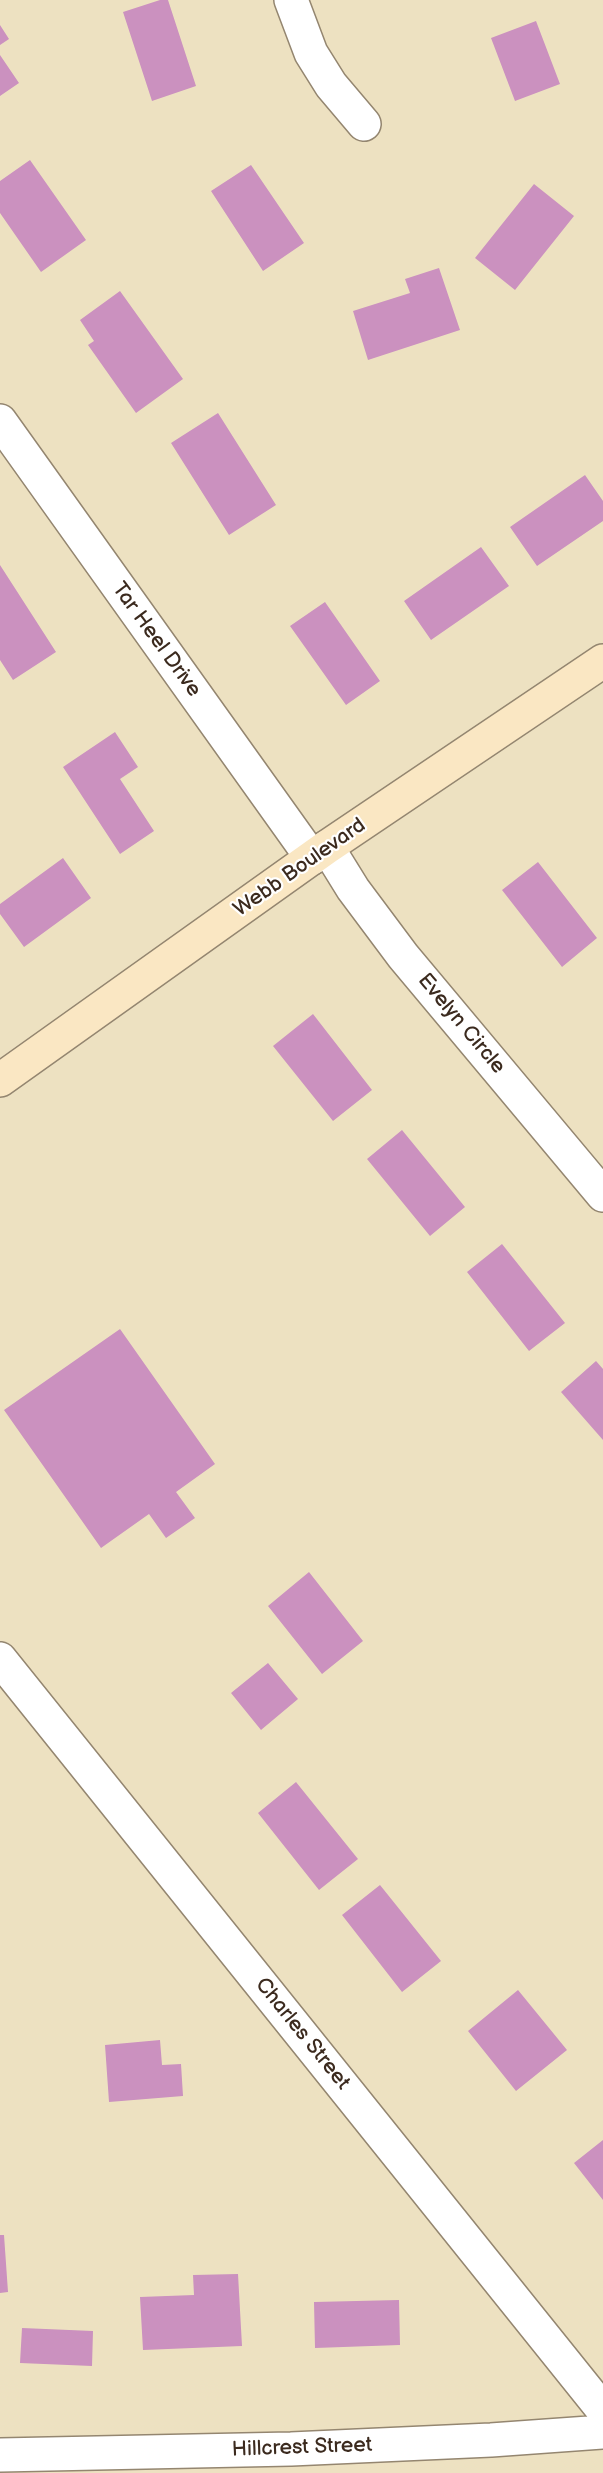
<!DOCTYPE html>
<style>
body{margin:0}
canvas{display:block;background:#ede1c1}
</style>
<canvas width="603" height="2473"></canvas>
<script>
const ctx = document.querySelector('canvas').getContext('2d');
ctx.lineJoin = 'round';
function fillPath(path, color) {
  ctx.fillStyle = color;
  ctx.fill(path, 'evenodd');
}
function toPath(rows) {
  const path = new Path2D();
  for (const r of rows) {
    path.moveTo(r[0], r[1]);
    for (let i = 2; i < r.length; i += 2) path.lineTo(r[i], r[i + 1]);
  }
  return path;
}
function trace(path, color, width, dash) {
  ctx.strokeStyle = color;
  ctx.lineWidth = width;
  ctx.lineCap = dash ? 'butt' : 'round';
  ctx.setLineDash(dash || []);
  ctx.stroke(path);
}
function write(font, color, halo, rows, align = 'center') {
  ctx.font = font + ' "Balsamiq Sans",sans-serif';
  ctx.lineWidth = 4.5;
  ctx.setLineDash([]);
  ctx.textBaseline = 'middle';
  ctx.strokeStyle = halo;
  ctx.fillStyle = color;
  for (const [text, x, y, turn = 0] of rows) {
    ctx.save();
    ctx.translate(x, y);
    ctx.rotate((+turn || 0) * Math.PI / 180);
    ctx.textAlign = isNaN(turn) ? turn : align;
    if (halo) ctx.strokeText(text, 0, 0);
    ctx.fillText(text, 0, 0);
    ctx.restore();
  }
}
fillPath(toPath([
 [160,0,168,0,196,86,152,101,123,12],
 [536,21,560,84,515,101,491,38],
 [0,25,9,39,0,45],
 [0,55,19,83,0,96],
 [30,160,86,240,41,272,0,213,0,181],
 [251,165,304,243,263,271,211,191],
 [534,184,574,216,515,290,475,258],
 [439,268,460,330,368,360,353,311,410,293,405,279],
 [120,291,183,379,136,413,88,345,94,341,80,320],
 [218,413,276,505,229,535,171,443],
 [585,475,603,501,603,521,537,566,510,527],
 [481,547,509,586,431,640,404,601],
 [0,565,56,652,13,680,0,660],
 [325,602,380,681,346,705,290,626],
 [115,732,138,767,120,779,154,831,120,854,63,767],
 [63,858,91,898,24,947,0,914,0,904],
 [538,862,597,938,562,967,502,890],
 [313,1014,372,1090,333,1121,273,1046],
 [402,1130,465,1207,430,1236,367,1159],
 [502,1244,565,1323,529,1351,467,1272],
 [120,1329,215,1464,176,1492,195,1518,166,1538,149,1514,101,1548,4,1410],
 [596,1361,603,1369,603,1440,561,1392],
 [309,1572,363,1641,322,1674,268,1606],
 [268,1663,298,1699,261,1730,231,1693],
 [296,1782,358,1859,319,1890,258,1813],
 [380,1885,441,1961,402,1992,342,1915],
 [518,1990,567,2050,516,2091,468,2031],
 [160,2040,162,2065,181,2064,183,2096,109,2102,105,2045],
 [603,2140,603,2200,574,2163],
 [0,2235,4,2235,8,2292,0,2293],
 [238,2274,242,2346,143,2350,140,2297,194,2295,193,2275],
 [399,2300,400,2345,315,2348,314,2302],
 [22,2328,93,2331,92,2366,20,2363]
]), '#cb91bf');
const street = toPath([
 [291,0,311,53,331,85,364,124],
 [0,421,312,858],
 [327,847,353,889,403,956,603,1195],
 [0,1659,603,2410],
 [0,2455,291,2449,491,2440,603,2432]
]);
const secondary = toPath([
 [0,1080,327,847,603,661]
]);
trace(street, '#948670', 36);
trace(secondary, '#948670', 36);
trace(street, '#fff', 33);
trace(secondary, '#fae7c3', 33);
write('21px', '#3b2a1e', '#fff', [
 ["Tar Heel Drive",156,640,54],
 ["Webb Boulevard",300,868,-35],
 ["Evelyn Circle",461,1024,50],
 ["Charles Street",302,2034,51],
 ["Hillcrest Street",302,2448,-2]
]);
</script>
